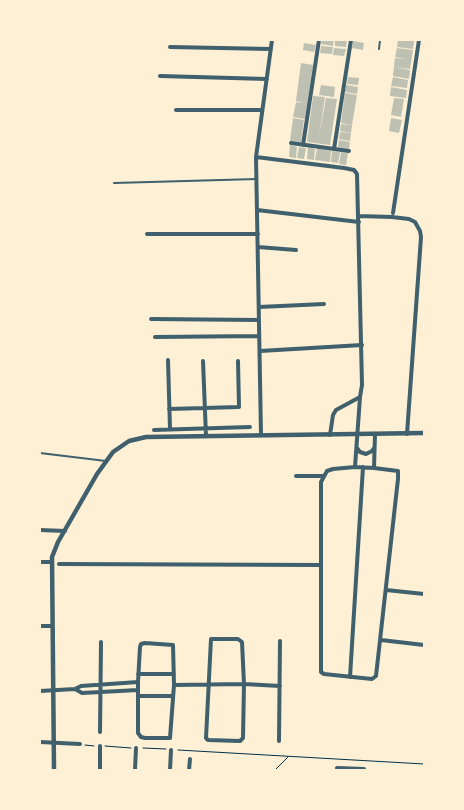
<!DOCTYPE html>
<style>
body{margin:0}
#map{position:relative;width:464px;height:810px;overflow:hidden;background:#fdf0d5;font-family:Signika,sans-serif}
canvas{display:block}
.frame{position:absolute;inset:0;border:41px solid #fdf0d5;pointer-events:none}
</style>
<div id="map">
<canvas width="464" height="810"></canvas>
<div class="frame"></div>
</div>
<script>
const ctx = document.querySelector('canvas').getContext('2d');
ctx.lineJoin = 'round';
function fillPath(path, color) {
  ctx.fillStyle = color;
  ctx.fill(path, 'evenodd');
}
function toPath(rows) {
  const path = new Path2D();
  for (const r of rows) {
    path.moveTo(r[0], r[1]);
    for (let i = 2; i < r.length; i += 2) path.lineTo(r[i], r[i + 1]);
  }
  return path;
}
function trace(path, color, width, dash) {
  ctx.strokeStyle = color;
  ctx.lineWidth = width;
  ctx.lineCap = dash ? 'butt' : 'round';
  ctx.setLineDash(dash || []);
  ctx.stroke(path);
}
fillPath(toPath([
 [322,40,334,40,333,46,321,44],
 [335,40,347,40,346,47,335,46],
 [398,40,414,41,413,49,397,47],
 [353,41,364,43,363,50,352,48],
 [304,43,316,45,314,52,303,50],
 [321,46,333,47,332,54,320,53],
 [334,48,346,49,344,56,333,55],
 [397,48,413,50,410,69,394,67,395,58,407,59,395,57],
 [301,63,313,65,305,119,293,117,296,102,304,103,296,101],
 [394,67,410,70,409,79,393,76],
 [348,77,359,78,358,85,347,84],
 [393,77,408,80,407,88,391,86],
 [321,85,335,87,334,97,319,95],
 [346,85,358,87,357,94,345,92],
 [391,87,407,90,406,98,390,96],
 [345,93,357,95,352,125,341,123],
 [313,96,325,97,319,136,326,98,337,99,330,145,307,142],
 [394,98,404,99,401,117,391,115],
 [293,118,304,120,301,142,290,141],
 [391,118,402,120,399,133,389,131],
 [341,124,352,125,351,133,340,131],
 [340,132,351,133,350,141,339,139],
 [339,140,350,142,349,149,338,147],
 [290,145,297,147,296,158,289,157],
 [299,147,306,148,304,159,297,158],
 [308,147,315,149,314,160,307,159],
 [317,148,331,151,330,162,315,160],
 [332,151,340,152,338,163,331,162],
 [341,152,348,153,346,165,339,164]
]), '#bec0b2');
trace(toPath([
 [85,745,94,746],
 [105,746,131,748],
 [143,748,166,749],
 [178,750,424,764],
 [275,770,288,757]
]), '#003049', 1);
trace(toPath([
 [379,49,380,40],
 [114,183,257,179],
 [40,453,106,461]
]), '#3f606c', 2);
trace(toPath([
 [170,47,271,49],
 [160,76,267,79],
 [176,110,262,110],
 [291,143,349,151],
 [303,145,319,40],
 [334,149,351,40],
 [256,157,344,168,354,170,357,174,362,385,360,397,355,467],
 [257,210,359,222],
 [393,213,419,40],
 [359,216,392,217,409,219,415,222,420,231,421,237,407,434],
 [147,234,258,234],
 [258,247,296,250],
 [259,307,324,304],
 [151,319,259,320],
 [155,337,259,336],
 [260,351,362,345],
 [168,360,170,429],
 [203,361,206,436],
 [169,409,239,407,238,361],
 [154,430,250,427],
 [261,435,256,157,272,40],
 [330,435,333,415,336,410,360,397],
 [357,448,360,452,366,454,372,451,374,448],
 [355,467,374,468,398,471,398,479,376,676,372,679,324,674,321,672,321,482,327,471,333,469,355,467],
 [374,468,375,434],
 [296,476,323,476],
 [40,530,65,531],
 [40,562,52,562],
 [59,564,321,565],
 [386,590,424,594],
 [40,626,52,626],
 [211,639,238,639,242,642,244,684,243,738,240,741,208,740,206,738,211,639],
 [381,640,424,645],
 [145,643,173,645,174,685,170,738,145,738,141,737,138,733,138,682,140,647,141,644,145,643],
 [138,674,174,674],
 [350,677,363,467],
 [174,685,244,684,280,686],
 [75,689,81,686,138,682],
 [40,691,75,689,82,693,138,690],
 [138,696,173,696],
 [100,732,101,642],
 [279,741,280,641],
 [40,742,80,744],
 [100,770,100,746],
 [135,770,136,748],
 [170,770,171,750],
 [189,770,190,759],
 [338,770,337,768,364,769]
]), '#3f606c', 4);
trace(toPath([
 [54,770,52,557,58,542,97,474,113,452,129,441,146,437,424,433]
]), '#3f606c', 4.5);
</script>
